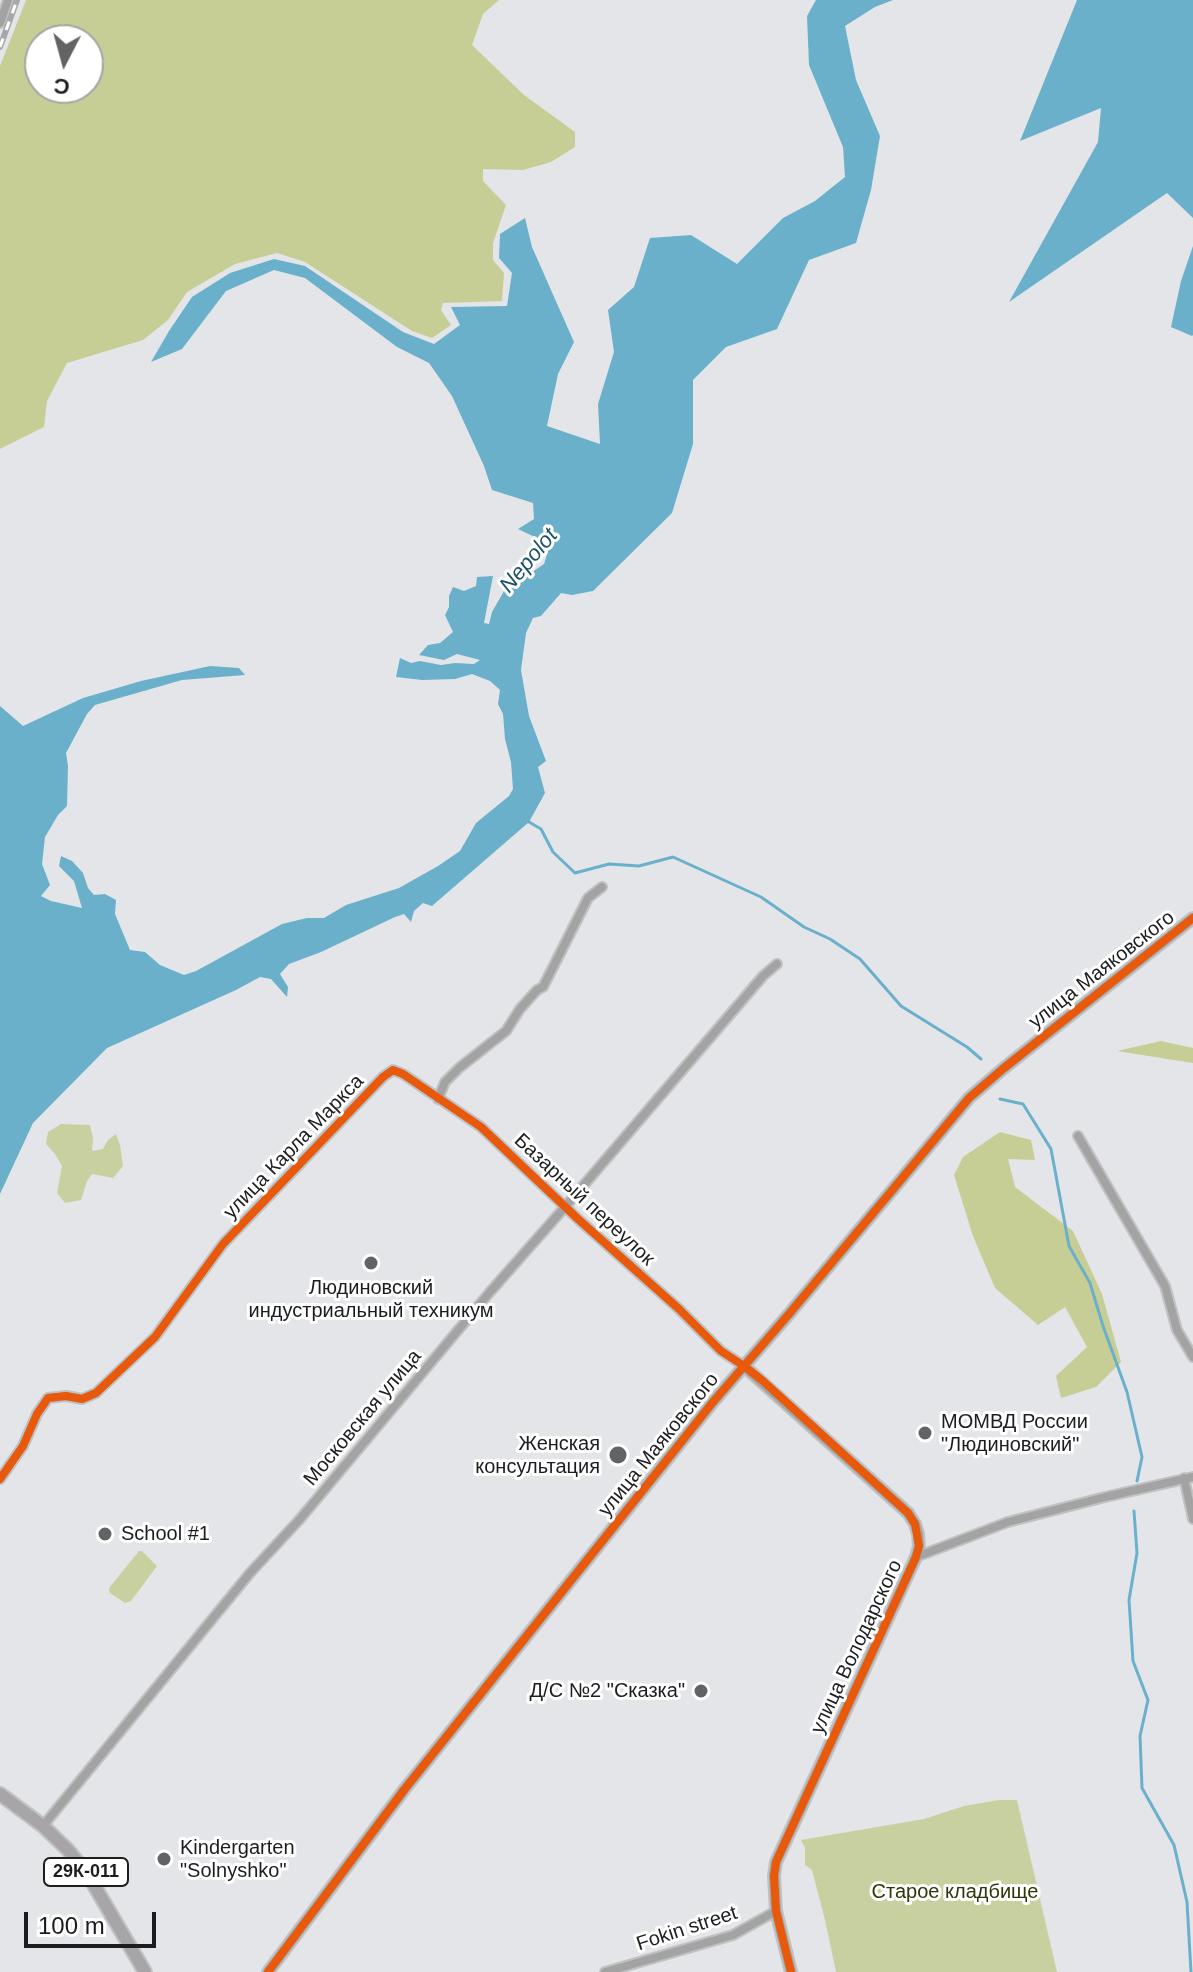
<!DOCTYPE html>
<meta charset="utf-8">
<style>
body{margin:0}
#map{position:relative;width:1193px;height:1972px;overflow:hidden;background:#e3e5e8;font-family:Arial,sans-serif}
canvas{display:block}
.north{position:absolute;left:24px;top:24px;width:80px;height:80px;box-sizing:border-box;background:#fff;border:2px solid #a4a5a5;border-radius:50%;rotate:186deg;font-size:22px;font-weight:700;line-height:32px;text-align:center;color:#1c1d1f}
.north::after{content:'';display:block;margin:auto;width:28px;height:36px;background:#626365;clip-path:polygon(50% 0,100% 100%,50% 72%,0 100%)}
.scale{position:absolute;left:24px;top:1912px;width:132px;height:36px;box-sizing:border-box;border:4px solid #1c1d1f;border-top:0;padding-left:10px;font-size:24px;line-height:28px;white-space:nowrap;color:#1c1d1f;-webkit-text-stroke:6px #fff;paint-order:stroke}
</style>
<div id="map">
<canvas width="1193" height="1972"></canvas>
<div class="north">С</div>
<div class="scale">100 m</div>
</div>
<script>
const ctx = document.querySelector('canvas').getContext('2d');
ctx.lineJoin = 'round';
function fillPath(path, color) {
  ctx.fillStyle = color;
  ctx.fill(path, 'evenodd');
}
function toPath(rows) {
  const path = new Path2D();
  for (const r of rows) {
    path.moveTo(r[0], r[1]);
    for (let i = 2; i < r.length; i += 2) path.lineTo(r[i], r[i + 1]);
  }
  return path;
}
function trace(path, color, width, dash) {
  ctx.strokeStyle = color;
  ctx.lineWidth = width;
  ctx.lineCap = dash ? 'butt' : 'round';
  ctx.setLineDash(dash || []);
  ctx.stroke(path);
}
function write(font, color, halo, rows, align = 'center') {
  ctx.font = font + ' Arial,sans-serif';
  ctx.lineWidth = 6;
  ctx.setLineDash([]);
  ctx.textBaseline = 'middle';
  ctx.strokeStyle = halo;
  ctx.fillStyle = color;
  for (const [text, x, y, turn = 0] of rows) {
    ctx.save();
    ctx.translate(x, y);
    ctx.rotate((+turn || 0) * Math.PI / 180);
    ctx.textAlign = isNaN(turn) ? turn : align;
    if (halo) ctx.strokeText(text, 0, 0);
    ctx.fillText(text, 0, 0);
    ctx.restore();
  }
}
fillPath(toPath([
 [61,1124,90,1125,93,1138,92,1151,103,1149,108,1140,116,1134,120,1145,123,1166,113,1178,92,1174,87,1181,81,1200,65,1203,57,1193,62,1166,55,1154,46,1144,48,1132],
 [139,1551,142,1551,157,1566,131,1601,125,1603,110,1593,109,1588],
 [999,1800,1017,1800,1057,1972,836,1972,825,1920,812,1870,805,1865,805,1848,801,1840,924,1819,964,1806]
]), '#c9d0a0');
fillPath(toPath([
 [26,0,499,0,483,14,472,45,524,95,575,132,575,147,551,162,523,170,483,169,483,181,506,205,493,243,493,260,504,273,502,301,443,303,441,310,451,325,432,338,412,331,305,262,277,253,235,264,187,292,168,320,143,340,67,363,47,401,44,427,0,449,0,66],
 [40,40,88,40,88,88,40,88],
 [1161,1041,1193,1048,1193,1063,1117,1051],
 [1000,1132,1031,1140,1035,1160,1008,1159,1015,1187,1073,1231,1102,1294,1121,1362,1096,1387,1061,1398,1056,1376,1087,1347,1065,1307,1038,1325,995,1288,973,1236,954,1175,963,1157]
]), '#c6ce96');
fillPath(toPath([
 [816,0,893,0,875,7,845,26,856,80,880,136,871,190,856,243,809,260,777,329,726,347,693,380,693,444,672,513,593,591,572,595,561,593,541,616,533,618,526,633,521,670,529,716,546,761,538,767,545,793,529,822,432,906,423,903,414,911,411,922,404,914,395,917,321,952,289,964,280,974,288,987,287,997,271,979,260,977,236,990,107,1048,33,1123,0,1194,0,706,23,726,83,698,141,681,210,666,239,668,245,675,182,680,95,705,87,714,66,753,68,766,67,806,58,815,45,837,42,864,50,885,41,896,51,901,82,908,74,881,59,866,61,856,72,861,83,873,88,888,94,895,105,894,116,900,115,914,130,950,145,952,160,965,184,975,196,971,282,924,307,918,324,918,346,905,399,888,438,866,460,851,476,823,509,796,513,789,511,762,505,739,503,714,498,704,500,690,490,681,472,674,455,679,422,680,396,677,400,658,411,663,420,661,441,665,455,663,474,664,480,660,457,654,444,660,419,655,428,645,440,643,453,632,445,615,449,607,449,596,453,587,464,591,476,586,477,577,493,576,484,623,489,624,492,612,504,591,544,564,548,551,555,541,537,538,518,529,534,519,533,503,492,490,484,466,452,396,429,363,397,347,305,278,274,270,226,291,182,349,151,362,169,331,192,297,230,273,274,259,305,266,403,332,434,344,460,325,451,307,507,306,512,273,499,258,500,234,525,218,532,247,574,342,558,374,547,426,600,444,598,404,614,352,608,310,634,287,650,238,691,235,737,264,783,218,815,201,845,177,843,147,809,65,807,16],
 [1077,0,1193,0,1193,218,1167,193,1009,302,1098,142,1101,108,1020,141],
 [1193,246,1193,335,1192,336,1171,327,1181,281]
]), '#6bb0cb');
trace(toPath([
 [528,818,529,822,541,829,553,852,575,873,609,864,639,866,673,857,761,897,804,927,830,939,860,959,901,1006,967,1047,981,1059],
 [1000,1099,1023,1104,1051,1149,1069,1246,1090,1283,1103,1326,1127,1392,1142,1457,1137,1481],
 [1134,1511,1137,1553,1129,1600,1133,1661,1148,1700,1140,1736,1142,1788,1174,1845,1187,1902,1191,1972]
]), '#6bb0cb', 3);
const minor = toPath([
 [0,23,8,0],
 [438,1099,445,1082,459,1068,506,1031,520,1009,537,990,543,987,588,898,602,887],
 [1078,1136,1165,1286,1177,1330,1193,1357],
 [1184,1478,1193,1519],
 [0,1479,23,1446,37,1414,48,1398,66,1396,82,1399,96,1393,155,1337,223,1244,383,1077,393,1070,403,1074,481,1127,578,1219,679,1309,721,1351,744,1366],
 [916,1557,1008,1522,1105,1497,1193,1477],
 [43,1826,250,1573,300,1519,490,1292,565,1207,763,976,777,964],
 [605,1972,733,1935,776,1911]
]);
const tertiary = toPath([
 [744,1366,908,1513,915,1524,918,1534,919,1546,916,1557,776,1862,774,1876,776,1911,791,1972],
 [268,1972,404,1790,713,1402,789,1314,969,1098,1004,1068,1193,918]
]);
const primary = toPath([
 [0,1794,43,1826,68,1850,88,1875,145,1972]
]);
trace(minor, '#c0c1c3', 12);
trace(tertiary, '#c0c1c3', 14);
trace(primary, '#c0c1c3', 16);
trace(minor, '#a4a3a4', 8);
trace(tertiary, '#a4a3a4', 10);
trace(primary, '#a7a5a7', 12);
const rail = toPath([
 [0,47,17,0]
]);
trace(rail, '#a7a8a9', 6);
trace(rail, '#fff', 3, [9]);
trace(toPath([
 [0,1479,23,1446,37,1414,48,1398,66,1396,82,1399,96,1393,155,1337,223,1244,383,1077,393,1070,403,1074,481,1127,578,1219,679,1309,721,1351,744,1366,763,1381,908,1513,915,1524,919,1546,916,1557,776,1862,774,1876,776,1911,791,1972],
 [268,1972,404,1790,713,1402,789,1314,969,1098,1004,1068,1193,918]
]), '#e8590c', 8);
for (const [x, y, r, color] of [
 [371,1263,8,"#626365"],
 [925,1433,8,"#626365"],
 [618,1455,10,"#626365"],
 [105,1534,8,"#626365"],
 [701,1691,8,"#626365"],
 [164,1859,8,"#626365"]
]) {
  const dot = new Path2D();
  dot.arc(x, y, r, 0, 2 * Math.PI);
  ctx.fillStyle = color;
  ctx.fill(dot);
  trace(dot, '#fff', 3);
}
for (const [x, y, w] of [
 [86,1872,84]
]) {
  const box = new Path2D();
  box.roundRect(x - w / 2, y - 14, w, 28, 6);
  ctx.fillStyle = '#fff';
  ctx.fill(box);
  trace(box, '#1c1d1f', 2);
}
write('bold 18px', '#1c1d1f', null, [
 ["29К-011",86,1872]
]);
write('20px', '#1c1d1f', '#fff', [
 ["улица Маяковского",1102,970,-38],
 ["улица Карла Маркса",294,1147,-46],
 ["Базарный переулок",584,1200,43],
 ["Московская улица",363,1418,-50],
 ["улица Маяковского",659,1445,-51],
 ["улица Володарского",857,1647,-65],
 ["Fokin street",687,1929,-18]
]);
write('20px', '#1c1d1f', '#fff', [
 ["Людиновский",371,1288,"center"],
 ["индустриальный техникум",371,1311,"center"],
 ["МОМВД России",941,1422],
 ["\"Людиновский\"",941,1445],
 ["Женская",600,1444,"right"],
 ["консультация",600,1467,"right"],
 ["School #1",121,1534],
 ["Д/С №2 \"Сказка\"",685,1691,"right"],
 ["Kindergarten",180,1848],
 ["\"Solnyshko\"",180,1871]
], 'left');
write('20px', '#313609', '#fff', [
 ["Старое кладбище",955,1892]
]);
write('italic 22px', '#1e5367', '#fff', [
 ["Nepolot",529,561,-50]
]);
</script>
